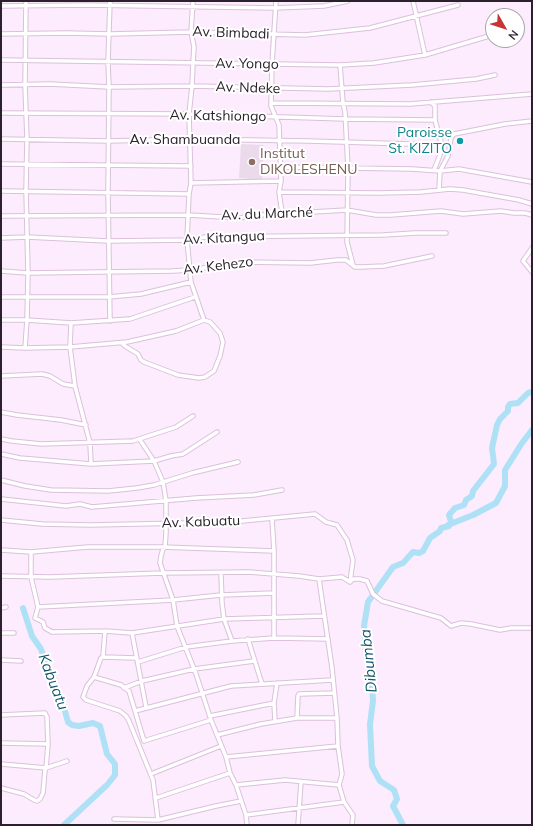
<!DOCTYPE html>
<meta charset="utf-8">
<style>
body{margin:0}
#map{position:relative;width:533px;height:826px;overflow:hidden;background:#fdecfd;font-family:Mulish,sans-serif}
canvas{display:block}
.frame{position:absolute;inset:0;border:2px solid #2b212c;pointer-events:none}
.north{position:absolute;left:485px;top:8px;width:40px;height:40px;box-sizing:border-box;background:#fff;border:1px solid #aaa6ab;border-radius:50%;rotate:129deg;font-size:11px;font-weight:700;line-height:16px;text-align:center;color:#2b212c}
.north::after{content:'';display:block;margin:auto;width:14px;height:18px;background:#c43536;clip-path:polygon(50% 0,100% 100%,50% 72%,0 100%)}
</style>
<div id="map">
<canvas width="533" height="826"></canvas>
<div class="frame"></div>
<div class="north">N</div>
</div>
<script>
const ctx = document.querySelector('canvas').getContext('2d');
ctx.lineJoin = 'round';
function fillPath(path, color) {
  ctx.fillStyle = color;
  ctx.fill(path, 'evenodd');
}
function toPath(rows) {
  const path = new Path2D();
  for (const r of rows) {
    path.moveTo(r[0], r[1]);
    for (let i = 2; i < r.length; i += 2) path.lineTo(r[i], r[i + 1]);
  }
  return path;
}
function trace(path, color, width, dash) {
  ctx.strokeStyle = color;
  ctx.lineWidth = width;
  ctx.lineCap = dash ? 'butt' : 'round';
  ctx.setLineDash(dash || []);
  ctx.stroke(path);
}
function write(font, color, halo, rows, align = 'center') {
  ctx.font = font + ' Mulish,sans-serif';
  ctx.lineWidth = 4;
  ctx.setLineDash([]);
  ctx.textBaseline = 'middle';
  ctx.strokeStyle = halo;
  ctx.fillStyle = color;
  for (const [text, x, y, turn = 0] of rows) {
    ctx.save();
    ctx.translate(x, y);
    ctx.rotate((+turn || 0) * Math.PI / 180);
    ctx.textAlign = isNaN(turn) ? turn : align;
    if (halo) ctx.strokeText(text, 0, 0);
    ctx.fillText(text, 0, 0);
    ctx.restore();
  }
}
fillPath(toPath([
 [241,144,264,145,262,180,239,178]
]), '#ebdaec');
trace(toPath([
 [448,525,473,515,496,503,505,486,505,470,522,443,532,430],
 [23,608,32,636,41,649,55,695,63,704,68,722,72,725,79,726,93,723,100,726,107,754,115,764,115,775,107,785,64,825],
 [403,825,393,806,397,799,394,790,380,781,372,766,370,724,373,701,370,658,366,650,364,626,368,602,393,567,403,563,413,552,419,553,423,551,430,538,440,531,441,528,449,526,451,522,449,515,455,508,464,505,466,500,472,496,473,491,494,464,492,448,497,425,500,419,508,411,508,407,510,404,518,403,528,393,532,392]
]), '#aee1f5', 6);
const minor = toPath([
 [193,1,191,32,194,47,193,63,192,86,189,114,191,183,189,194,187,240,191,282,204,320],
 [276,1,272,64,271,106,279,125,281,181,279,192,282,213],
 [413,1,425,55],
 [1,6,85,5,275,8,324,6,348,1],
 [1,34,66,33,110,34,191,32,305,35,370,28,458,5],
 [1,60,340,65,374,63,425,55,489,36],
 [340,65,343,103,345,112,348,168,347,242,353,265],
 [1,85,50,84,109,87,192,86,328,89,412,85,476,79,495,75],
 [431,102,435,106,435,120,441,142,440,155,434,170],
 [271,103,410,104,532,94],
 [1,113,189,114,345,119,435,120],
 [1,139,109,141,190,139,308,141,410,144,441,146],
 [1,164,191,166],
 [280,167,412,169,440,171,459,169,532,182],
 [191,183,281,181],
 [439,190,440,171,448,156,451,138,454,134,505,124,532,121],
 [1,191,189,194],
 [279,192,379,193,421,192,450,189,463,190,519,200,532,204],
 [1,216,189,215,239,218,261,215,347,210,376,215,391,215,441,211,463,214,501,211,514,213,525,213,532,215],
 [1,238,27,237,108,241,187,240,206,237,383,235,415,233,446,233],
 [532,248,523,261,532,272],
 [1,271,28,273,173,271,190,270,242,262,310,263,337,260,346,260,355,267,361,267,384,266,432,256],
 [1,297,109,297,141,294,191,282],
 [1,320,27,320,71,323,130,319,195,297],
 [110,321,108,192,109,87,108,62,110,1],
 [71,323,70,347,75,386,90,443,91,464],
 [1,347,25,348,70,347,127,342,176,331,204,320,210,322,220,333,223,342,220,356,214,371,205,377,199,378,178,375,144,362,141,360,138,354,125,346,122,343],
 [25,348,27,320,28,273,26,190,27,139,25,85,26,1],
 [1,376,42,374,50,376,63,384,75,386],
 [1,412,17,415,61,420,86,425],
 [1,439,12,441,41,444,133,441,176,427,193,416],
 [140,440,154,461,163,482,166,501,166,533,165,547,163,549,161,556,160,563,173,600,177,626,196,674,211,720,226,757,230,773,236,785,246,815,247,825],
 [1,454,20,458,91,464,154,461,171,456,183,454,217,432],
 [1,480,25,486,51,490,108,491,137,488,154,485,192,473,238,462],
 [1,499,66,506,80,504,92,507,196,498,254,495,282,490],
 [272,519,274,551,274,638],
 [1,520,42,524,90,525,232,522,315,514,326,522,337,525,347,540,353,560,350,582],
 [1,550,31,552,88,547,161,547,274,551],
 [31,552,31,577,38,607,35,618,43,622,45,628,52,632,105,631,132,633,224,619,323,616],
 [221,573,222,603,224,619,232,641],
 [1,576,50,577,163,573,249,572,299,576,319,579,342,577,350,582,353,579,360,579,367,581,373,594,382,601,441,618,451,626,461,623,471,624,500,630,511,628,532,628],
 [319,579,332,668,337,718,338,746,342,774,339,785,344,802,353,815,352,825],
 [38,607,173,600,221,595,274,593],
 [1,608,6,607],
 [105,631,103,657,101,658,94,677,87,686,83,697,86,700,120,711,126,716,129,721,153,780,158,820],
 [1,633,14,633],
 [132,633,146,707],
 [248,639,262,684],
 [103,657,136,658],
 [1,660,21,661],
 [138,662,186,647,232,641,274,638,328,639],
 [94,677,121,685,129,691,144,741],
 [124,688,142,681,194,669,254,661],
 [135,711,231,686,332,680],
 [1,715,45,713,47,717,48,744,46,768,45,770,43,793,40,799,37,801,34,800,24,794,1,788],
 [210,716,274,703],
 [297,718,298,696,299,694,334,693],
 [275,721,274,703,277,683],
 [217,735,261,724,297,718,337,718],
 [144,741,211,720],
 [1,743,48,744],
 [226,757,338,746],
 [1,764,46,768,67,761],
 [151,774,221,746],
 [236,785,285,780,339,785],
 [156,798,230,773],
 [246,815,344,802],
 [114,819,158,820,216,806,241,801],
 [298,825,301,782]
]);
trace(minor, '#dbc0dc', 5.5);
trace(minor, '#fff', 3.5);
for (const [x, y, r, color] of [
 [460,141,4,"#0f9aa8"],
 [252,162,4,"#8d6e63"]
]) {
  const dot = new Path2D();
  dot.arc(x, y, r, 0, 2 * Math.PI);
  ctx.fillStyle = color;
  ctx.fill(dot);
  trace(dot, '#fff', 1.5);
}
write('14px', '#2b212c', '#fff', [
 ["Av. Bimbadi",231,33,2],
 ["Av. Yongo",247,64,1],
 ["Av. Ndeke",248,88,2],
 ["Av. Katshiongo",218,116,1],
 ["Av. Shambuanda",185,140],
 ["Av. du Marché",267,214,-2],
 ["Av. Kitangua",224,238,-3],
 ["Av. Kehezo",218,266,-7],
 ["Av. Kabuatu",201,522,-2]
]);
write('14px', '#0d838f', '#fff', [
 ["Paroisse",452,133],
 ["St. KIZITO",452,149]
], 'right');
write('14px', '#785e54', '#fff', [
 ["Institut",260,154],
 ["DIKOLESHENU",260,170]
], 'left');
write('italic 15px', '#125568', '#fff', [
 ["Dibumba",369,661,-96],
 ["Kabuatu",53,682,69]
]);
</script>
